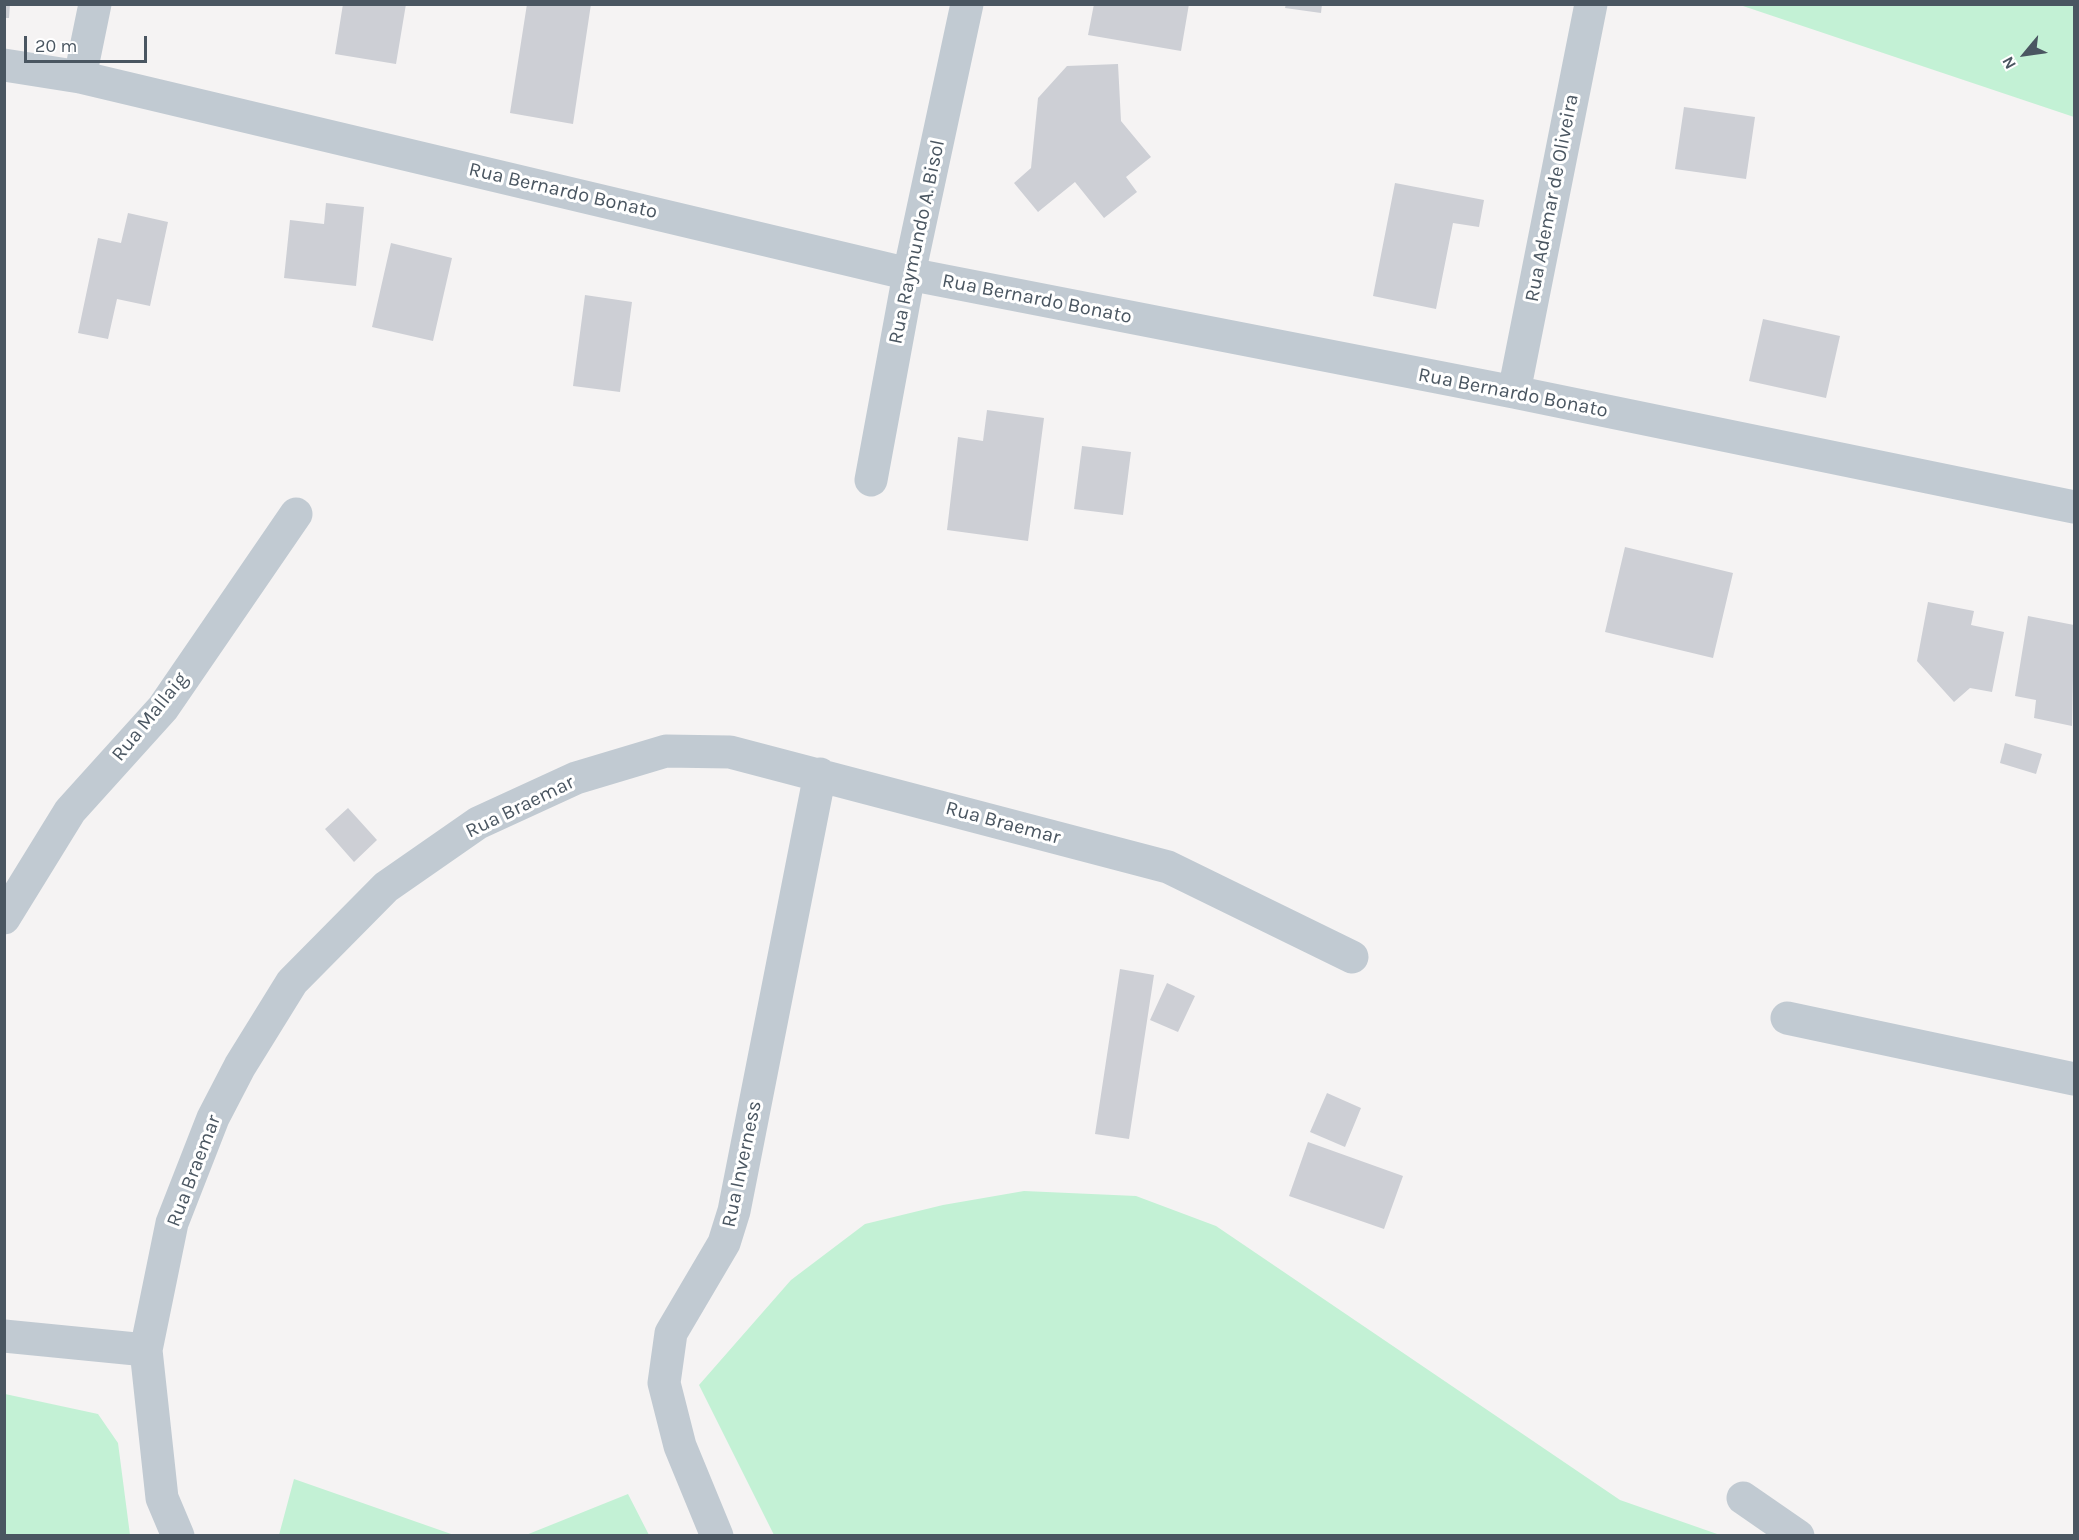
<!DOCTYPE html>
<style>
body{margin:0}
#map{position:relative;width:2079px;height:1540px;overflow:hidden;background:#f5f3f3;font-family:Karla,sans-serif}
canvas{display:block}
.frame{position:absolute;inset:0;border:6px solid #4a5661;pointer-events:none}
.north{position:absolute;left:1995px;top:24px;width:60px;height:60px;-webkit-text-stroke:4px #fff;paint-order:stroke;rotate:241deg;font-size:16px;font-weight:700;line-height:24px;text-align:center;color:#4a5661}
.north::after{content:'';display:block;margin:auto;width:21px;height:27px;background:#4a5661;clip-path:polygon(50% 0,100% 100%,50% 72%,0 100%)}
.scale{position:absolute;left:24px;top:36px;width:123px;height:27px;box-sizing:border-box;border:3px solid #4a5661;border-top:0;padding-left:8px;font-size:18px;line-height:21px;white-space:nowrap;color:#4a5661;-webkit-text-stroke:4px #fff;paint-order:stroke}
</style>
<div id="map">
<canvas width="2079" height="1540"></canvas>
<div class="frame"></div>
<div class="north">N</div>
<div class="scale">20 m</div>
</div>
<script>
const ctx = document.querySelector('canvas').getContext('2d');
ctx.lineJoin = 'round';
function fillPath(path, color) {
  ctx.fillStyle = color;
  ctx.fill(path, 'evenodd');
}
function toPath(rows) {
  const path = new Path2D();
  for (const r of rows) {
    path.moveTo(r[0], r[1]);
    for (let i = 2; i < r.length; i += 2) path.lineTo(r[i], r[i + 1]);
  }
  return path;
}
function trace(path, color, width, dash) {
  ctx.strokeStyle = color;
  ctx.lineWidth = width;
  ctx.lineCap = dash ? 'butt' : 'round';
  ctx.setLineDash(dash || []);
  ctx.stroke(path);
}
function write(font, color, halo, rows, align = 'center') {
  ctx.font = font + ' Karla,sans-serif';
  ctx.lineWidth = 6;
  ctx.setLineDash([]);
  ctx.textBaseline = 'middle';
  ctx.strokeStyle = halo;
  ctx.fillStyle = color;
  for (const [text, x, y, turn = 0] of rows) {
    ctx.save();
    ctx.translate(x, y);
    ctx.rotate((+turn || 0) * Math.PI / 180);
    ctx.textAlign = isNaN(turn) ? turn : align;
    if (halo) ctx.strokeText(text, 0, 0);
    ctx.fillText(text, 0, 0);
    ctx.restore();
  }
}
fillPath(toPath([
 [1740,5,2074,5,2074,117],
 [1024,1191,1136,1196,1216,1226,1620,1500,1720,1535,774,1535,699,1385,791,1280,865,1224,943,1205],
 [5,1394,98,1414,118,1443,130,1535,5,1535],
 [294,1479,454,1535,279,1535],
 [628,1494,649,1535,526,1535]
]), '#c3f1d5');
fillPath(toPath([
 [4,4,10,4,9,18,4,18],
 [343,4,406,4,396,64,335,54],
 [527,4,591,4,573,124,510,113],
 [1094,4,1189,4,1181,51,1088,35],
 [1286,4,1322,4,1321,13,1285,8],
 [1118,64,1121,121,1151,157,1126,177,1137,192,1104,218,1075,182,1038,212,1014,183,1031,168,1038,98,1067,66],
 [1684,107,1755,117,1746,179,1675,169],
 [1395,183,1484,200,1479,227,1453,223,1436,309,1373,296],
 [326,203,364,207,356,286,284,278,290,220,324,224],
 [128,213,168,222,150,306,117,299,108,339,78,333,98,238,121,243],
 [391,243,452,258,433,341,372,327],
 [585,295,632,302,620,392,573,386],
 [1763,319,1840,336,1826,398,1749,381],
 [987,410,1044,418,1028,541,947,530,958,437,983,441],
 [1082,446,1131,452,1123,515,1074,509],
 [1625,547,1733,573,1713,658,1605,632],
 [1928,602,1974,611,1971,625,2004,632,1992,692,1970,688,1954,702,1917,661],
 [2028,616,2074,625,2072,726,2034,718,2036,700,2015,696],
 [2005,743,2042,754,2036,774,2000,763],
 [348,808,377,840,354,862,325,829],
 [1120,969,1154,975,1129,1139,1095,1134],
 [1167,983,1195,996,1178,1032,1150,1020],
 [1327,1093,1361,1108,1345,1147,1310,1132],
 [1308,1142,1403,1176,1384,1229,1289,1196]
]), '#cdcfd5');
trace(toPath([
 [4,65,80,77,909,274,1514,392,2074,507],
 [80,77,95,4],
 [1514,392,1591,4],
 [871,480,909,274,967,4],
 [4,918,70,811,163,708,296,514],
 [1787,1018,2074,1079],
 [4,1336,146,1350],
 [1743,1498,1798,1536],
 [178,1536,162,1498,146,1350,172,1223,213,1118,240,1066,292,982,386,887,478,823,576,778,666,751,730,752,1168,867,1352,957],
 [717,1536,680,1446,664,1383,671,1333,724,1243,734,1211,820,774]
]), '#c1cad2', 33);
write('20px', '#4a5661', '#fff', [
 ["Rua Bernardo Bonato",563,191,13],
 ["Rua Ademar de Oliveira",1552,198,-79],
 ["Rua Raymundo A. Bisol",917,242,-78],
 ["Rua Bernardo Bonato",1037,299,11],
 ["Rua Bernardo Bonato",1513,393,11],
 ["Rua Mallaig",150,717,-51],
 ["Rua Braemar",520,807,-26],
 ["Rua Braemar",1003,823,15],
 ["Rua Inverness",742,1164,-78],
 ["Rua Braemar",194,1171,-69]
]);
</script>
